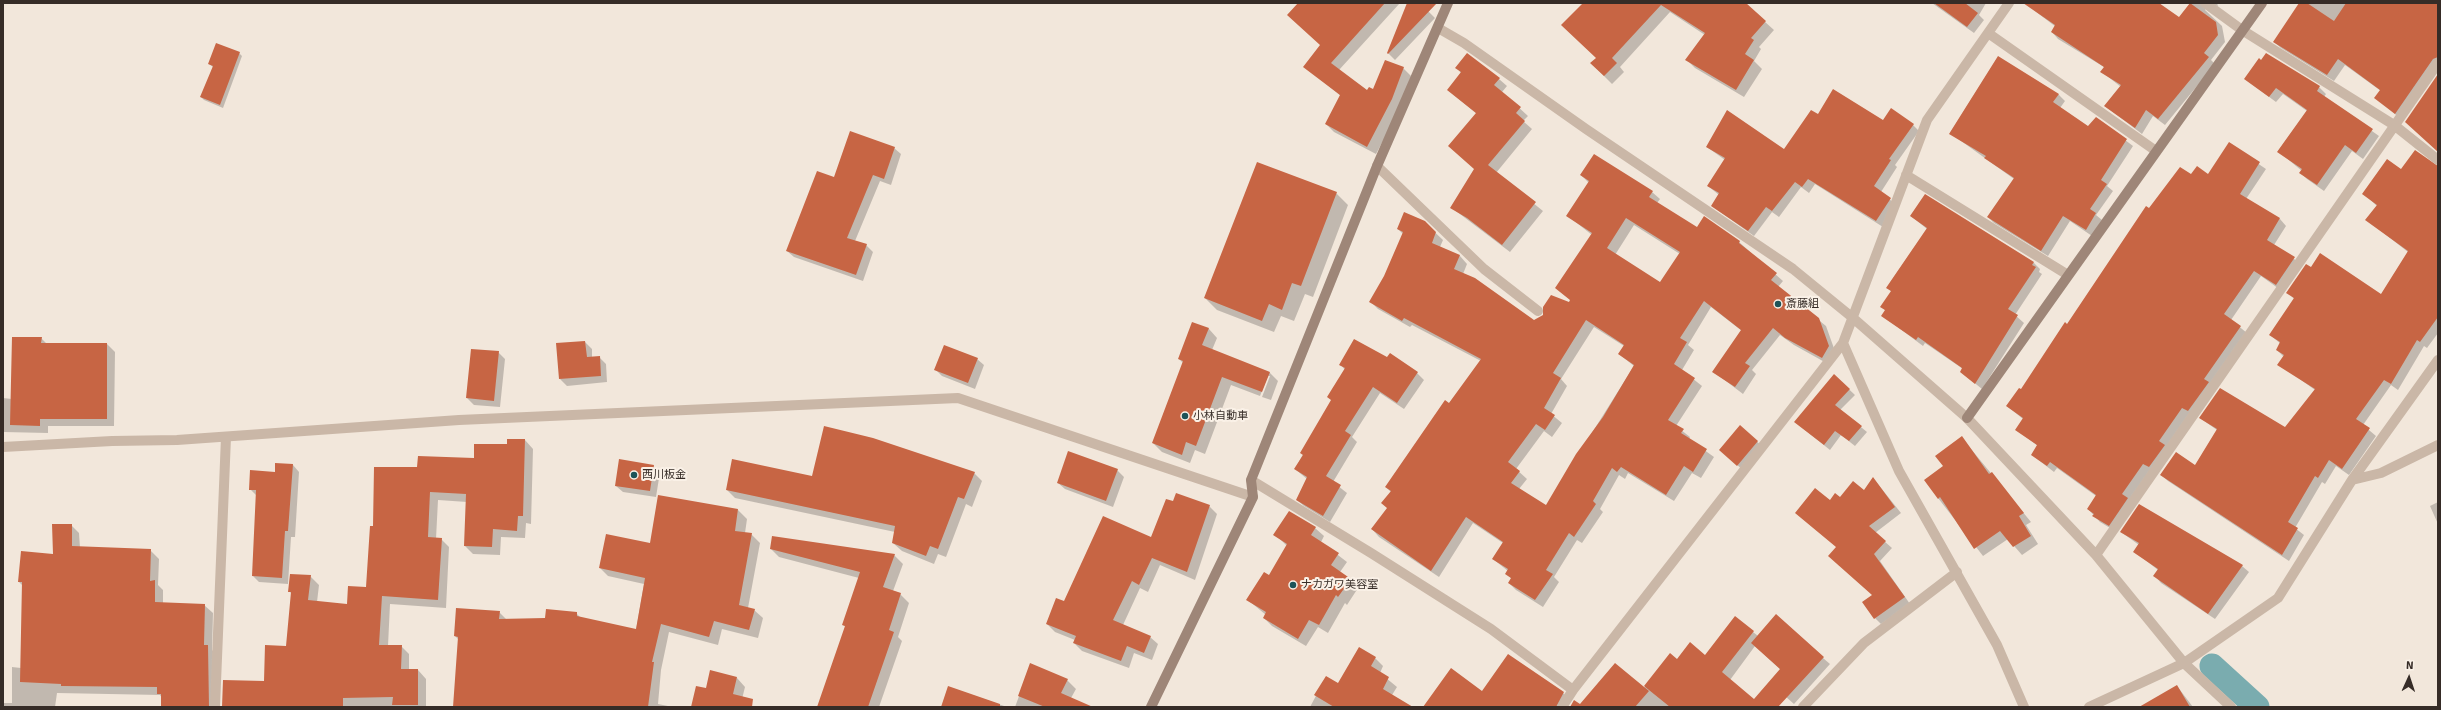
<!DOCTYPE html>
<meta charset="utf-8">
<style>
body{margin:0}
#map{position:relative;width:2441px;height:710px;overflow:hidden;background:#f2e7db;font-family:Signika,sans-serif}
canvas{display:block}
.frame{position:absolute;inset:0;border:4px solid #362c27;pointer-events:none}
.north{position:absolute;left:2389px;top:658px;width:40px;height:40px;-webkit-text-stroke:3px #faf1e7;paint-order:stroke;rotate:3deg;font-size:11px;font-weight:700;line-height:16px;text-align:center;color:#362c27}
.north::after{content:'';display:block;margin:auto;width:14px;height:18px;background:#362c27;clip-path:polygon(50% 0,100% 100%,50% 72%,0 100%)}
</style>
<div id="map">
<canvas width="2441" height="710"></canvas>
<div class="frame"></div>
<div class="north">N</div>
</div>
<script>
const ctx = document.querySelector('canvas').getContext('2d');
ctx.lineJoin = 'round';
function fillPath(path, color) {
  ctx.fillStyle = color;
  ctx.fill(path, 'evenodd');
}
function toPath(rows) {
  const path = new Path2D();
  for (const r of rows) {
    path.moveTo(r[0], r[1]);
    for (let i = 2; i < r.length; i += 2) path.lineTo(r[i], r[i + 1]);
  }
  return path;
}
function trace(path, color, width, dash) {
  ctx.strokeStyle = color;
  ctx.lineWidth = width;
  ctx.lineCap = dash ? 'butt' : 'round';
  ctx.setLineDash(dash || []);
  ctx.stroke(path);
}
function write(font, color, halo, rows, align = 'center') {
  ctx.font = font + ' Signika,"Noto Sans JP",sans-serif';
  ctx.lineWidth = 4;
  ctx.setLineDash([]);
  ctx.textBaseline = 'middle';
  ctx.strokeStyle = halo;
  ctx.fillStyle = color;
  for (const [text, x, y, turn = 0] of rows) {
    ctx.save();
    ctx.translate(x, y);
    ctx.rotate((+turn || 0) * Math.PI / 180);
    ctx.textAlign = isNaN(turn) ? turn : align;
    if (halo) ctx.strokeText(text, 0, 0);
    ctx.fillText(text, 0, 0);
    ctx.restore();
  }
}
fillPath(toPath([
 [1300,3,1400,3,1339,70,1368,91,1374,90,1403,68,1411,76,1400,108,1376,154,1334,132,1326,124,1341,96,1305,67,1321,46],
 [1409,3,1420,3,1435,18,1395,60,1388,53],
 [1584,3,1744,3,1774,30,1759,47,1761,49,1754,61,1762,69,1744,97,1695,68,1687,60,1705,35,1670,12,1620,67,1624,72,1612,84,1591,63,1597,58],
 [1932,3,1986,3,1979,15,1984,20,1974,33],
 [2035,3,2157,3,2179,18,2192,3,2217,3,2218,6,2210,3,2205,10,2222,26,2225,42,2211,60,2215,64,2165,125,2153,116,2142,134,2105,106,2121,87,2102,72,2104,67,2058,39,2052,32,2056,27,2031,8],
 [2301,3,2438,3,2438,68,2402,120,2376,98,2381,91,2345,65,2334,81,2281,48,2274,42],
 [239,53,242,56,223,108,204,100,201,97,213,67,209,64],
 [1998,57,2059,95,2065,101,2060,108,2089,128,2096,118,2133,146,2107,186,2113,191,2096,215,2102,220,2092,236,2070,221,2048,256,1994,223,1988,217,2014,179,1950,133],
 [1457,68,1499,79,1507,86,1502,92,1528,116,1523,121,1532,129,1496,173,1543,211,1510,252,1452,208,1475,169,1449,146,1477,114,1448,90,1461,73],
 [2245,79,2319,87,2326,94,2324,97,2379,136,2363,159,2352,151,2324,191,2307,179,2301,173,2302,171,2278,151,2307,111,2283,94,2276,102],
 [1818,116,1913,125,1919,131,1895,165,1897,167,1881,192,1896,205,1883,227,1815,184,1809,193,1801,187,1779,217,1772,212,1754,236,1712,206,1719,195,1708,186,1725,160,1707,147,1784,151],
 [2229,144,2266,169,2246,199,2280,219,2286,226,2274,245,2301,264,2282,291,2261,276,2231,320,2247,333,2115,531,2100,522,2088,509,2096,496,2057,468,2054,472,2032,455,2038,446,2017,430,2023,419,2007,406,2021,390,2150,209,2191,176,2209,176],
 [894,148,901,154,891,185,880,181,855,241,866,245,873,252,863,281,794,257,787,251,835,179],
 [2438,167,2438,333,2427,348,2424,346,2398,390,2391,385,2363,425,2376,436,2349,475,2336,466,2325,484,2322,482,2295,528,2304,535,2289,561,2168,481,2161,475,2195,466,2217,430,2200,418,2286,428,2315,390,2279,364,2284,357,2277,350,2281,344,2270,335,2294,299,2288,292,2381,295,2408,252,2367,220,2377,206,2364,194,2401,171],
 [1581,175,1652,192,1660,199,1657,203,1697,228,1739,242,1783,281,1778,287,1826,326,1836,354,1830,365,1794,345,1780,335,1752,370,1756,374,1743,394,1714,372,1742,331,1711,307,1688,345,1694,350,1682,370,1702,386,1676,426,1690,437,1689,439,1714,457,1701,478,1692,473,1674,501,1628,473,1625,479,1619,475,1600,509,1603,512,1582,543,1577,540,1554,577,1559,582,1543,607,1516,590,1509,583,1512,579,1506,574,1508,571,1493,559,1503,543,1473,523,1439,577,1379,537,1372,529,1388,508,1391,492,1386,487,1481,361,1412,325,1410,327,1378,309,1371,302,1385,277,1403,234,1398,229,1424,222,1443,240,1440,247,1460,256,1467,264,1463,274,1534,322,1569,304,1592,235,1568,216,1589,183],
 [1634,225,1680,254,1660,284,1615,255],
 [1594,327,1624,346,1619,354,1634,366,1546,506,1519,489,1527,479,1516,469,1544,431,1552,437,1562,423,1551,414,1567,386,1561,379],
 [1336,193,1348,205,1313,297,1305,294,1294,321,1281,316,1274,332,1217,310,1205,298],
 [1925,195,2034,263,2040,269,2039,272,2042,274,2015,315,2024,323,1982,389,1961,372,1963,369,1925,343,1923,346,1883,316,1886,311,1882,307,1892,292,1887,287,1927,229,1911,216],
 [1193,323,1209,329,1217,338,1212,350,1270,373,1278,381,1271,400,1262,397,1270,376,1268,376,1260,396,1231,385,1205,454,1195,450,1190,463,1162,452,1153,443,1183,363,1179,359],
 [41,338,47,344,107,344,115,352,114,426,48,426,48,433,3,432,3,398,12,399],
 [585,342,592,349,592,358,599,357,606,364,607,382,567,386,560,379],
 [498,352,505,359,500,407,474,405,467,398],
 [977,359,984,365,975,389,942,376,935,369],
 [1341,365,1417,373,1424,380,1404,409,1380,393,1352,437,1357,442,1333,482,1347,493,1330,522,1304,506,1297,500,1307,479,1295,469,1332,401,1345,370],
 [1835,376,1855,395,1840,410,1867,432,1855,446,1841,435,1830,450,1795,422],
 [1740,426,1764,448,1744,471,1727,456],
 [1962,438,2031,522,2026,525,2038,544,2022,555,2008,539,1983,556,1938,498,1944,467],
 [508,440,525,440,533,449,531,524,526,523,525,538,501,537,500,555,473,554,465,546,467,502,438,500,436,539,441,539,449,547,446,608,390,604,388,646,401,646,409,654,409,670,418,670,426,679,426,707,222,707,265,682,287,647,292,594,289,591,310,576,319,585,317,602,348,605,367,588,374,527,418,468,475,459,508,445],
 [293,465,299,472,295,537,291,537,288,584,259,582,253,576,257,496,250,489,276,473],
 [653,466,660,472,656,497,623,492,616,486],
 [1117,470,1124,477,1113,507,1065,489,1058,483],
 [974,473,982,481,972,507,966,504,946,557,938,554,934,564,902,551,893,543,895,532,735,498,727,490],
 [1873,478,1901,513,1875,533,1892,548,1880,561,1910,604,1881,624,1875,618,1873,595,1837,547,1796,513,1864,491],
 [2438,502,2438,524,2430,506],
 [1173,503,1209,506,1217,514,1195,580,1160,565,1148,592,1140,588,1123,625,1150,637,1158,644,1152,660,1134,653,1129,668,1082,651,1074,643,1075,640,1055,632,1047,624,1064,603,1152,539],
 [738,510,747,519,745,533,751,534,760,543,748,608,754,610,763,618,758,638,722,629,718,645,669,632,661,670,658,704,673,707,526,707,455,636,499,612,507,620,546,619,576,613,582,619,636,630,644,584,608,576,600,568],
 [1289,512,1315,528,1324,536,1321,542,1347,562,1340,572,1358,588,1347,605,1345,603,1328,633,1318,627,1306,646,1272,626,1264,618,1266,615,1248,600,1269,576,1287,546,1275,534],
 [71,525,79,533,80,548,150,550,159,559,158,585,163,590,163,604,204,605,213,613,212,650,216,654,216,707,162,707,162,698,160,695,57,693,55,707,3,707,3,703,12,703,12,667,21,668,23,586,19,582,54,555],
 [2121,532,2242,566,2249,572,2215,619,2161,583,2155,576,2158,570,2135,552,2139,545],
 [771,549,894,555,903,564,893,591,900,594,909,603,898,637,902,641,879,707,819,707,846,627,843,625,859,578,779,557],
 [1753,632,1758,636,1823,658,1830,664,1794,704,1777,689,1781,670,1755,646,1730,680,1762,707,1571,707,1644,688,1670,655,1677,660,1706,656],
 [1375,658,1383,666,1380,673,1397,687,1392,695,1399,707,1310,707,1326,677,1338,684],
 [1031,664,1067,680,1076,689,1071,698,1091,707,1015,707],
 [737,678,745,687,740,707,692,707,706,689],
 [2177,686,2193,707,2141,707],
 [949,687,1007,707,942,707],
 [1483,693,1563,693,1571,701,1567,707,1424,707]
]), '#0003');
trace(toPath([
 [2212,666,2257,707]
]), '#7aacaf', 25);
fillPath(toPath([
 [1298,3,1385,3,1331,63,1367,90,1369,87,1373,89,1385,60,1404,67,1392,99,1367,147,1325,124,1340,95,1303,67,1320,45,1287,15],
 [1407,3,1437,3,1388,54,1387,53],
 [1583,3,1746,3,1766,21,1751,38,1754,40,1745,54,1754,60,1736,90,1685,60,1705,33,1661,5,1612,58,1617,63,1604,76,1590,63,1596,58,1561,25],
 [1934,3,1965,3,1978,13,1967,27],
 [2023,3,2159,3,2179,17,2190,3,2216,22,2218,35,2204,53,2209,57,2158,119,2146,110,2135,128,2104,106,2121,85,2100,72,2104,67,2051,32,2055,25],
 [2299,3,2307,3,2334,21,2346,3,2438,3,2438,57,2433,59,2395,114,2374,98,2380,90,2338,59,2327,75,2273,42],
 [216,43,240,52,220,105,200,97,213,66,208,64],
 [1467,53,1500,78,1494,85,1521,107,1516,113,1525,121,1488,165,1536,202,1502,245,1467,218,1450,208,1474,169,1448,146,1476,113,1447,90,1461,72,1455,68],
 [2266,53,2320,86,2317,91,2373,129,2356,153,2345,145,2317,185,2299,173,2302,169,2277,152,2307,110,2276,88,2269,97,2244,79,2259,58,2261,60],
 [1998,56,2059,94,2053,102,2088,126,2096,117,2127,139,2101,180,2107,184,2090,209,2096,213,2086,230,2063,216,2041,251,1987,217,2014,178,1984,158,1986,156,1949,134],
 [2438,74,2438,152,2405,122],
 [1833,89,1883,120,1891,108,1914,124,1889,159,1891,160,1874,186,1891,198,1876,221,1808,179,1802,187,1795,182,1772,211,1766,207,1748,231,1711,206,1719,193,1707,186,1725,158,1706,147,1727,110,1784,149,1811,110,1818,114],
 [850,131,895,147,884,179,873,175,847,238,867,244,856,275,786,251,817,171,834,177],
 [2229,142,2260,162,2240,194,2280,218,2267,240,2295,257,2276,285,2254,271,2224,314,2241,326,2204,379,2209,382,2188,411,2182,408,2159,441,2165,445,2149,467,2143,464,2122,494,2128,498,2109,526,2092,516,2094,514,2087,509,2096,495,2050,462,2047,466,2031,455,2037,445,2015,430,2023,418,2006,406,2019,388,2021,389,2065,322,2067,324,2146,206,2149,208,2180,167,2191,174,2197,166,2208,174],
 [2415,150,2438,166,2438,317,2420,342,2417,340,2391,384,2384,380,2356,419,2370,428,2342,469,2329,460,2318,478,2315,476,2288,522,2298,528,2282,555,2160,475,2176,452,2195,465,2217,429,2199,418,2220,388,2285,427,2315,389,2277,365,2284,355,2276,350,2280,342,2269,335,2294,298,2286,293,2306,264,2311,267,2320,253,2381,294,2408,251,2365,220,2377,205,2362,194,2387,159,2401,169],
 [1594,154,1653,191,1649,197,1697,227,1704,216,1740,241,1739,243,1777,273,1771,280,1819,318,1829,346,1822,358,1785,338,1773,328,1745,363,1750,366,1735,387,1712,372,1741,330,1704,301,1680,338,1687,342,1674,364,1695,378,1668,420,1684,429,1681,433,1707,449,1693,472,1684,466,1666,495,1621,467,1617,472,1612,468,1593,501,1596,504,1574,537,1569,533,1546,570,1553,574,1535,600,1508,583,1511,578,1505,574,1508,569,1492,559,1503,542,1466,517,1431,571,1371,529,1387,508,1381,503,1391,491,1385,487,1445,400,1449,403,1481,359,1404,318,1402,321,1369,302,1384,276,1403,232,1397,229,1404,212,1425,221,1436,232,1432,243,1460,255,1454,269,1475,278,1534,320,1543,315,1543,307,1551,295,1569,302,1570,300,1555,288,1592,233,1566,216,1589,181,1580,175],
 [1626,218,1680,252,1660,282,1607,248],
 [1586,320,1624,345,1618,354,1634,365,1603,417,1576,454,1546,505,1511,483,1520,471,1508,462,1536,424,1545,430,1555,415,1544,408,1561,378,1553,373],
 [1257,162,1337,192,1301,286,1292,283,1282,310,1269,304,1262,321,1204,298],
 [1925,194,2034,262,2032,265,2036,267,2008,309,2018,315,1975,384,1960,372,1962,368,1918,337,1916,340,1881,316,1885,310,1880,307,1891,291,1886,288,1927,228,1910,216],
 [1192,322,1209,328,1202,345,1270,372,1262,392,1222,377,1196,446,1186,442,1182,455,1152,443,1183,361,1178,359],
 [12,337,42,337,41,343,107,343,107,419,40,419,40,426,10,425],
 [1354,339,1387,357,1390,353,1418,372,1397,403,1373,387,1345,431,1351,435,1326,476,1341,485,1323,516,1296,500,1307,477,1294,469,1303,455,1300,453,1331,400,1327,397,1345,368,1339,365],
 [585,341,587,357,600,356,601,376,559,379,556,343],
 [944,345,978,358,968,383,934,370],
 [471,349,499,351,494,401,466,398],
 [1834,374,1850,389,1835,405,1862,426,1849,441,1835,431,1824,445,1794,422],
 [1740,425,1758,441,1737,466,1719,450],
 [824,426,873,438,975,472,964,499,958,497,938,549,930,546,926,556,892,543,895,526,726,490,732,459,812,476],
 [1962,436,1989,474,1992,472,2024,513,2019,516,2031,536,2013,547,2000,531,1974,549,1940,497,1938,499,1924,480,1943,466,1935,456],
 [507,439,525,439,523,516,518,516,517,531,493,529,492,547,464,546,466,494,430,492,428,537,442,538,438,600,382,596,379,645,402,645,401,669,418,669,418,705,392,705,393,697,343,698,343,707,222,707,223,680,264,681,265,645,286,646,291,592,288,592,290,574,311,575,308,600,347,604,348,586,366,587,370,526,373,526,374,467,417,467,418,456,474,458,474,444,507,444],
 [1068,451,1118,469,1106,501,1057,483],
 [619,459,654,465,650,491,615,486],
 [275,463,293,464,288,531,285,531,282,578,252,576,256,490,249,490,250,470,275,472],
 [1873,477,1895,507,1869,526,1886,541,1874,554,1905,597,1874,619,1862,602,1872,595,1828,556,1836,547,1795,513,1815,488,1830,500,1835,493,1840,497,1853,481,1864,490],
 [1176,493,1210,505,1187,572,1152,558,1139,585,1132,581,1113,620,1151,636,1144,653,1127,646,1121,661,1073,643,1076,636,1046,624,1056,598,1064,601,1103,516,1151,537,1166,499,1173,501],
 [658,495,738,509,735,531,752,533,739,605,755,609,749,630,714,621,709,637,661,624,652,662,654,662,648,707,453,707,458,637,454,636,456,608,500,611,499,619,545,618,546,609,577,612,577,616,636,629,645,578,599,568,606,534,650,543],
 [2139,504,2243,565,2208,614,2153,576,2158,569,2133,552,2139,543,2120,532],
 [1289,511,1316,527,1311,535,1339,553,1331,565,1351,579,1338,597,1336,595,1319,625,1309,620,1298,639,1263,618,1266,612,1246,600,1264,572,1269,575,1287,544,1273,535],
 [52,524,72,524,72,546,151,549,150,581,155,580,155,602,205,604,204,645,208,645,209,707,161,707,161,694,157,694,157,687,61,686,61,684,20,682,22,582,18,582,21,551,53,554],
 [772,536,895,554,883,587,901,593,889,630,894,632,868,707,817,707,845,626,842,625,860,572,770,549],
 [1776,614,1824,657,1778,707,1670,707,1644,686,1670,653,1677,659,1690,642,1705,655,1735,616,1754,631,1722,672,1754,699,1780,669,1751,643],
 [1359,647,1376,657,1371,666,1389,677,1383,689,1413,707,1334,707,1314,695,1326,676,1338,683],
 [1508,654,1564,692,1556,707,1423,707,1451,668,1482,691],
 [1030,663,1068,679,1061,693,1093,707,1045,707,1018,696],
 [1615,663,1649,691,1635,707,1570,707,1574,700,1580,704],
 [710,670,737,677,733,694,753,699,752,707,691,707,696,686,706,688],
 [2177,685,2190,707,2139,707],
 [948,686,1000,704,1000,707,941,707]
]), '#c76544');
trace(toPath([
 [2009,3,1927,120,1843,343,1899,471,1997,645,2024,707],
 [2205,3,2242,30,2394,125,2438,160],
 [1438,28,1464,43,1586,129,1793,269,1853,318,1967,418,2096,555,2184,663,2231,707],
 [1988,33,2156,151],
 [1377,166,1484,269,1538,311],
 [1906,175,2068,275],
 [3,447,112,441,177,440,459,420,958,398,1253,497],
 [1251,480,1371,553,1491,629,1573,690,1843,343],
 [2352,480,2381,473,2438,445],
 [2096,555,2438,63],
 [215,707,226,437],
 [1562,707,1573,690],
 [1803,707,1864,643,1957,572],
 [2089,707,2184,663,2278,598,2352,480,2438,360]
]), '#cab7a7', 10);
trace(toPath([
 [1967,418,2262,3],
 [1151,707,1253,497,1251,480,1377,166,1448,3]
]), '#9e8678', 10);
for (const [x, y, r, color] of [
 [1778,304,4,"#1d5358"],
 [1185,416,4,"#1d5358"],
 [634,475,4,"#1d5358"],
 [1293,585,4,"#1d5358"]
]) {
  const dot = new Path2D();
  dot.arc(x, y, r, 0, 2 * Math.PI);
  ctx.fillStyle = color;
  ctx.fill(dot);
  trace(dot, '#faf1e7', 1.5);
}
write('11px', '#362c27', '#faf1e7', [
 ["斎藤組",1786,304],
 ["小林自動車",1193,416],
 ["西川板金",642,475],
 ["ナカガワ美容室",1301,585]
], 'left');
</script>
